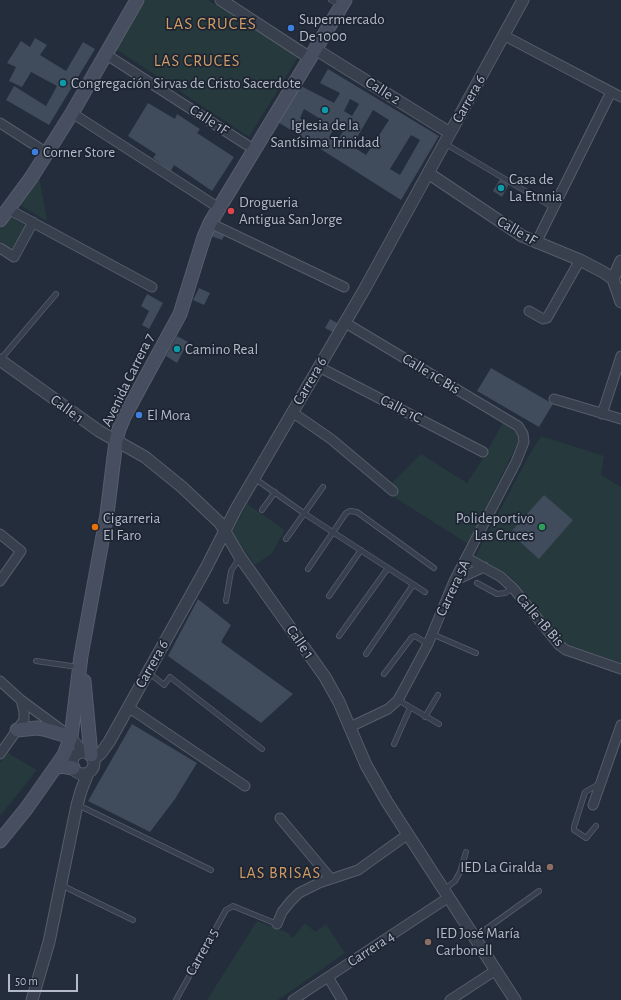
<!DOCTYPE html>
<meta charset="utf-8">
<style>
body{margin:0}
#map{position:relative;width:621px;height:1000px;overflow:hidden;background:#242d3c;font-family:"Alegreya Sans",sans-serif}
canvas{display:block}
.scale{position:absolute;left:8px;top:974px;width:70px;height:18px;box-sizing:border-box;border:2px solid #b4bac8;border-top:0;padding-left:5px;font-size:12px;line-height:14px;white-space:nowrap;color:#b4bac8;-webkit-text-stroke:3px #1d2432;paint-order:stroke}
</style>
<div id="map">
<canvas width="621" height="1000"></canvas>
<div class="scale">50 m</div>
</div>
<script>
const ctx = document.querySelector('canvas').getContext('2d');
ctx.lineJoin = 'round';
function fillPath(path, color) {
  ctx.fillStyle = color;
  ctx.fill(path, 'evenodd');
}
function toPath(rows) {
  const path = new Path2D();
  for (const r of rows) {
    if (r.length === 3) {
      path.moveTo(r[0] + r[2], r[1]);
      path.arc(r[0], r[1], r[2], 0, 2 * Math.PI);
      continue;
    }
    path.moveTo(r[0], r[1]);
    for (let i = 2; i < r.length; i += 2) path.lineTo(r[i], r[i + 1]);
  }
  return path;
}
function trace(path, color, width, dash) {
  ctx.strokeStyle = color;
  ctx.lineWidth = width;
  ctx.lineCap = dash ? 'butt' : 'round';
  ctx.setLineDash(dash || []);
  ctx.stroke(path);
}
function write(font, color, halo, rows, align = 'center') {
  ctx.font = font + ' "Alegreya Sans",sans-serif';
  ctx.lineWidth = 3.5;
  ctx.setLineDash([]);
  ctx.textBaseline = 'middle';
  ctx.strokeStyle = halo;
  ctx.fillStyle = color;
  for (const [text, x, y, turn = 0] of rows) {
    ctx.save();
    ctx.translate(x, y);
    ctx.rotate((+turn || 0) * Math.PI / 180);
    ctx.textAlign = isNaN(turn) ? turn : align;
    if (halo) ctx.strokeText(text, 0, 0);
    ctx.fillText(text, 0, 0);
    ctx.restore();
  }
}
fillPath(toPath([
 [144,0,208,0,298,57,249,137,116,49],
 [39,176,47,221,18,204],
 [9,216,26,226,12,250,0,241,0,230],
 [504,421,520,438,468,544,394,497,398,490,391,484,421,454,467,483,484,457],
 [541,436,604,456,601,475,621,487,621,663,564,643,552,631,514,580,507,574,474,559,528,457],
 [247,504,285,530,272,553,255,565,232,532],
 [8,753,37,770,0,816,0,763],
 [257,921,286,932,293,938,305,923,315,932,326,924,345,953,278,1000,207,1000]
]), '#26393d');
fillPath(toPath([
 [35,38,47,45,40,55,66,71,83,42,95,49,49,125,6,100,14,86,46,106,57,86,31,72,22,87,9,81,16,67,7,63,21,41,30,47],
 [328,69,439,136,401,200,278,122,299,85,334,103,340,93,320,83],
 [350,99,359,104,352,116,344,111],
 [304,109,322,120,317,128,300,118],
 [373,110,389,120,366,155,352,146],
 [337,123,345,128,338,140,330,135],
 [411,135,420,140,400,175,390,169],
 [148,103,175,119,177,114,200,129,197,133,234,157,212,191,174,165,171,171,153,158,156,154,128,136],
 [500,179,509,184,502,197,493,191],
 [214,230,225,234,222,240,211,236],
 [199,288,210,293,204,305,193,300],
 [147,294,163,303,149,329,142,325,149,311,141,306],
 [330,319,339,324,335,333,325,328],
 [177,336,188,342,177,363,166,356],
 [491,368,553,404,539,427,477,391],
 [544,495,573,520,539,559,510,533],
 [198,599,231,625,221,642,293,694,261,723,168,656],
 [132,724,197,763,175,799,150,832,88,801]
]), '#404b5b');
const service = toPath([
 [331,0,340,5],
 [444,143,554,208],
 [0,360,56,294],
 [254,478,305,514,425,592],
 [262,510,275,492],
 [286,539,323,487],
 [308,569,346,513,350,511,357,512,434,568],
 [477,583,497,594,505,593,513,588],
 [329,596,361,550],
 [226,601,231,571,240,557],
 [432,634,476,653],
 [339,636,388,568],
 [366,654,413,585],
 [36,661,78,667],
 [148,672,164,685,170,677,262,749],
 [384,674,412,637,415,636,428,644],
 [398,700,439,724],
 [425,717,438,695],
 [394,744,410,708],
 [78,805,211,870],
 [596,826,586,838,574,830,574,827,585,792,599,784],
 [61,885,133,920],
 [444,890,455,881,460,872,466,852],
 [475,937,539,891],
 [176,1000,226,910,233,906,277,924]
]);
const minor = toPath([
 [503,35,621,97],
 [110,57,247,145],
 [72,113,219,208],
 [0,123,47,153],
 [8,209,152,287],
 [210,223,344,287],
 [536,243,611,92],
 [0,248,14,257,33,222],
 [529,311,543,319,547,318,580,260],
 [344,322,518,426,523,434,524,442,516,462,454,581,428,644,404,689,398,700,388,709,350,727],
 [319,367,483,452],
 [554,399,621,419],
 [292,412,331,439,393,491],
 [602,414,621,356],
 [0,534,21,551,0,581],
 [467,558,501,577,513,588,559,645,566,650,621,669],
 [454,581,484,567],
 [0,681,21,700,71,737,84,752],
 [128,707,245,786],
 [0,754,24,720,24,712,21,700],
 [593,805,621,725],
 [280,818,331,879],
 [277,924,282,912,290,902,299,893,319,883,358,870,407,835],
 [328,977,342,1000],
 [293,1000,449,897],
 [450,1000,496,970]
]);
const tertiary = toPath([
 [221,0,310,58],
 [315,49,450,133],
 [428,173,522,236,580,260,603,272,613,279],
 [621,261,613,279,621,302],
 [0,360,99,431,145,457,182,487,220,523,240,557,325,677,339,702,366,765,387,802,515,1000],
 [83,763,11],
 [93,760,101,753,109,742,206,568,236,509,364,290,523,0],
 [32,1000,49,942,77,805,81,791,88,773]
]);
const secondary = toPath([
 [0,220,31,178,72,113,137,0],
 [84,681,91,755],
 [17,730,37,728,44,729,71,737],
 [55,768,62,766,73,768],
 [0,841,26,809,64,755,71,737,81,656,107,514,116,441,119,429,124,417,180,314,204,237,210,223,345,0]
]);
trace(service, '#565d6b', 6);
trace(minor, '#565d6b', 11);
trace(tertiary, '#565d6b', 13);
trace(secondary, '#565d6b', 15);
trace(service, '#383f4d', 4.5);
trace(minor, '#383f4d', 9);
trace(tertiary, '#383f4d', 11);
trace(secondary, '#464e5f', 13);
for (const [x, y, r, color] of [
 [291,28,4,"#3f7fe0"],
 [63,83,4,"#0f9aa8"],
 [325,110,4,"#0f9aa8"],
 [35,152,4,"#3f7fe0"],
 [501,188,4,"#0f9aa8"],
 [231,211,4,"#e0444e"],
 [177,349,4,"#0f9aa8"],
 [139,415,4,"#3f7fe0"],
 [95,527,4,"#e8710a"],
 [542,527,4,"#2e9e5b"],
 [550,867,4,"#8d6e63"],
 [428,942,4,"#8d6e63"]
]) {
  const dot = new Path2D();
  dot.arc(x, y, r, 0, 2 * Math.PI);
  ctx.fillStyle = color;
  ctx.fill(dot);
  trace(dot, '#1d2432', 1.5);
}
write('15px', '#b4bac8', '#1d2432', [
 ["Supermercado",299,19],
 ["De 1000",299,36],
 ["Congregación Sirvas de Cristo Sacerdote",71,83],
 ["Iglesia de la",325,125,"center"],
 ["Santísima Trinidad",325,142,"center"],
 ["Corner Store",43,152],
 ["Casa de",509,179],
 ["La Etnnia",509,196],
 ["Drogueria",239,202],
 ["Antigua San Jorge",239,219],
 ["Camino Real",185,349],
 ["El Mora",147,415],
 ["Cigarreria",103,518],
 ["El Faro",103,535],
 ["Polideportivo",534,518,"right"],
 ["Las Cruces",534,535,"right"],
 ["IED La Giralda",542,867,"right"],
 ["IED José María",436,933],
 ["Carbonell",436,950]
], 'left');
write('15px', '#b4bac8', '#1d2432', [
 ["Calle 2",383,91,32],
 ["Carrera 6",469,99,-61],
 ["Calle 1F",209,120,33],
 ["Calle 1F",517,231,30],
 ["Calle 1C Bis",431,374,31],
 ["Avenida Carrera 7",128,380,-64],
 ["Carrera 6",310,381,-60],
 ["Calle 1",67,409,36],
 ["Calle 1C",401,409,27],
 ["Carrera 5A",453,588,-65],
 ["Calle 1B Bis",540,620,49],
 ["Calle 1",300,642,55],
 ["Carrera 6",152,664,-61],
 ["Carrera 4",371,949,-33],
 ["Carrera 5",202,952,-61]
]);
ctx.letterSpacing = '1px';
write('16px', '#d19c66', '#1d2432', [
 ["LAS CRUCES",197,61],
 ["LAS BRISAS",280,873]
]);
ctx.letterSpacing = '0px';
ctx.letterSpacing = '1px';
write('17px', '#d19c66', '#1d2432', [
 ["LAS CRUCES",211,24]
]);
ctx.letterSpacing = '0px';
</script>
